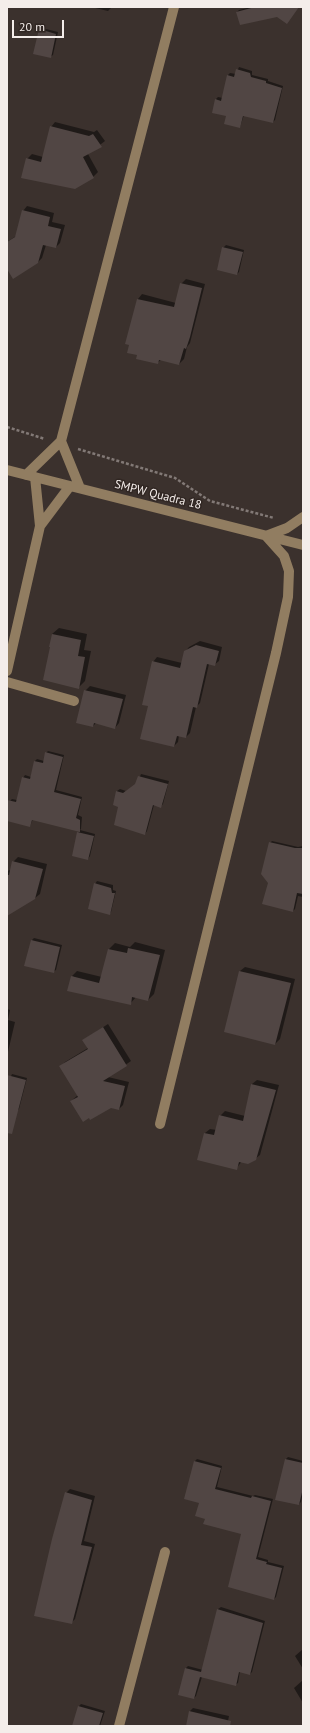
<!DOCTYPE html>
<style>
body{margin:0}
#map{position:relative;width:310px;height:1733px;overflow:hidden;background:#3b312d;font-family:"PT Sans",sans-serif}
canvas{display:block}
.frame{position:absolute;inset:0;border:8px solid #f4edea;pointer-events:none}
.scale{position:absolute;left:12px;top:20px;width:52px;height:18px;box-sizing:border-box;border:2px solid #f4edea;border-top:0;padding-left:5px;font-size:12px;line-height:14px;white-space:nowrap;color:#f4edea;-webkit-text-stroke:3px #312723;paint-order:stroke}
</style>
<div id="map">
<canvas width="310" height="1733"></canvas>
<div class="frame"></div>
<div class="scale">20 m</div>
</div>
<script>
const ctx = document.querySelector('canvas').getContext('2d');
ctx.lineJoin = 'round';
function fillPath(path, color) {
  ctx.fillStyle = color;
  ctx.fill(path, 'evenodd');
}
function toPath(rows) {
  const path = new Path2D();
  for (const r of rows) {
    path.moveTo(r[0], r[1]);
    for (let i = 2; i < r.length; i += 2) path.lineTo(r[i], r[i + 1]);
  }
  return path;
}
function trace(path, color, width, dash) {
  ctx.strokeStyle = color;
  ctx.lineWidth = width;
  ctx.lineCap = dash ? 'butt' : 'round';
  ctx.setLineDash(dash || []);
  ctx.stroke(path);
}
function write(font, color, halo, rows, align = 'center') {
  ctx.font = font + ' "PT Sans",sans-serif';
  ctx.lineWidth = 3;
  ctx.setLineDash([]);
  ctx.textBaseline = 'middle';
  ctx.strokeStyle = halo;
  ctx.fillStyle = color;
  for (const [text, x, y, turn = 0] of rows) {
    ctx.save();
    ctx.translate(x, y);
    ctx.rotate((+turn || 0) * Math.PI / 180);
    ctx.textAlign = isNaN(turn) ? turn : align;
    if (halo) ctx.strokeText(text, 0, 0);
    ctx.fillText(text, 0, 0);
    ctx.restore();
  }
}
fillPath(toPath([
 [91,7,112,7,108,11],
 [251,7,298,7,278,16,237,12,239,10],
 [42,28,58,32,53,55,50,57,40,30],
 [239,67,252,71,252,75,268,79,268,81,283,86,275,120,273,122,244,115,240,127,227,116,216,99,218,97,223,98,228,75,230,73,236,74],
 [55,122,94,132,97,130,105,141,88,154,98,172,93,177,27,159,32,154,43,157,51,127],
 [27,206,54,213,52,222,65,225,60,243,56,247,46,245,42,258,37,263,7,268,7,242,16,236,23,211],
 [226,245,244,250,239,272,237,274,223,248],
 [186,279,205,284,190,343,187,347,184,359,179,364,161,360,157,363,138,354,130,344,126,343,138,299,142,294,176,303,181,284],
 [59,628,87,634,84,650,91,651,85,681,78,688,52,634],
 [200,641,222,647,219,661,214,665,209,664,200,703,196,707,190,733,186,737,179,735,178,742,174,746,149,705,153,662,157,657,182,663,185,652,189,647],
 [90,686,126,695,119,723,115,728,96,723,93,726,85,691],
 [48,751,64,755,56,790,82,797,78,815,82,817,81,829,80,830,95,834,90,856,88,859,78,833,80,831,33,819,30,826,7,820,7,811,10,801,12,799,17,800,23,778,25,775,31,777,35,761,37,759,44,761,46,753],
 [141,774,169,781,163,804,161,806,154,805,147,831,145,834,119,806,117,791,120,789,126,791,137,784],
 [272,841,298,847,303,846,303,897,298,896,295,909,293,911,269,883,270,843],
 [18,857,47,864,40,894,35,898,7,915,7,871,11,870,13,862],
 [97,881,113,885,113,890,116,891,111,912,109,914,95,884],
 [34,938,62,945,56,970,53,972,32,940],
 [135,942,165,950,154,994,148,1000,136,997,130,1004,72,976,77,971,102,977,109,949,115,943,130,947],
 [245,967,295,979,280,1039,275,1044,240,971],
 [7,1009,10,1010,8,1020,15,1022,7,1056],
 [108,1024,131,1061,108,1077,129,1082,123,1105,119,1109,71,1101,78,1095,61,1067,65,1062,88,1048,83,1040],
 [12,1074,27,1078,19,1109,17,1111,7,1108,7,1085],
 [257,1080,279,1085,260,1155,255,1159,242,1161,236,1169,199,1159,205,1133,210,1129,217,1130,220,1116,225,1111,245,1116,252,1084],
 [288,1457,303,1461,303,1493,301,1502,299,1504,286,1459],
 [197,1459,222,1466,217,1487,253,1496,255,1495,273,1499,258,1557,268,1560,268,1562,284,1566,276,1597,274,1599,242,1533,206,1518,200,1502,194,1462],
 [70,1489,95,1496,84,1541,95,1544,75,1619,71,1623,66,1493],
 [221,1607,265,1621,252,1672,250,1674,240,1671,238,1683,235,1685,202,1677,196,1696,194,1698,186,1668,188,1666,203,1670,218,1609],
 [303,1649,303,1669,295,1656],
 [303,1680,303,1703,294,1688],
 [81,1704,105,1711,100,1726,73,1726,79,1706],
 [193,1708,229,1716,227,1726,187,1726,190,1711]
]), '#0007');
fillPath(toPath([
 [255,7,299,7,287,24,277,17,240,25,236,12],
 [39,29,56,34,51,58,33,54],
 [236,69,250,73,251,77,266,81,266,83,282,88,273,123,243,116,240,128,224,124,226,116,212,113,215,99,221,101,227,75,234,77],
 [50,126,89,136,93,134,102,147,83,157,94,178,75,189,21,178,26,158,41,162],
 [22,210,50,217,48,226,61,229,56,248,43,245,38,263,13,279,7,269,7,242,15,237],
 [222,247,243,252,237,275,217,270],
 [180,283,202,288,190,337,186,349,184,348,179,365,159,360,158,364,136,359,137,355,127,353,129,345,125,344,137,299,174,307],
 [52,634,81,640,78,656,85,657,79,689,43,680,50,647,49,647],
 [196,645,219,651,215,666,207,664,197,708,193,707,186,738,177,736,174,747,140,739,148,706,142,705,152,661,180,668,184,651],
 [84,690,123,699,115,729,94,723,93,727,76,723],
 [45,752,63,757,54,792,81,799,76,818,80,820,80,832,32,820,30,827,7,821,7,800,16,802,22,777,30,779,34,761,43,763],
 [138,776,168,784,161,808,153,805,145,835,114,825,118,807,113,805,116,791,123,793,135,784],
 [77,832,94,836,88,860,72,856],
 [269,842,295,848,303,848,303,894,297,893,293,912,262,904,268,883,261,874],
 [12,861,43,869,35,899,7,916,7,875,9,875],
 [94,883,111,888,112,893,115,893,110,915,88,909],
 [31,940,60,947,54,973,24,966],
 [128,948,160,955,148,1001,132,997,131,1005,67,991,71,976,99,983,108,949,127,953],
 [239,971,291,983,275,1045,224,1032],
 [103,1027,127,1066,103,1081,125,1086,119,1110,111,1108,90,1120,89,1118,83,1122,70,1101,78,1097,59,1066,88,1049,82,1040],
 [7,1075,26,1080,12,1134,7,1133],
 [251,1084,276,1090,256,1160,248,1164,239,1162,237,1170,197,1160,204,1133,214,1135,219,1115,243,1121],
 [285,1459,303,1463,303,1488,299,1505,275,1500],
 [194,1461,221,1468,215,1489,251,1498,252,1496,271,1501,256,1559,267,1562,266,1564,282,1568,274,1600,228,1587,241,1534,203,1524,205,1519,195,1516,199,1503,184,1499],
 [65,1492,92,1500,81,1545,92,1547,72,1624,34,1616,52,1539],
 [217,1609,263,1623,250,1675,239,1672,236,1686,200,1677,194,1699,178,1695,185,1668,201,1672],
 [78,1706,103,1713,99,1726,72,1726],
 [189,1711,231,1721,230,1726,186,1726]
]), '#514644');
trace(toPath([
 [7,427,45,439],
 [78,449,175,478,210,501,274,518]
]), '#827976', 2.5, [3, 2]);
trace(toPath([
 [61,441,80,488],
 [7,470,303,545],
 [26,475,61,441,174,7],
 [40,526,70,486],
 [7,671,40,526,35,477],
 [7,682,74,701],
 [160,1124,276,653,288,597,289,571,284,556,266,536,287,528,303,517],
 [119,1726,165,1552]
]), '#917d61', 10);
write('12px', '#f4edea', '#312723', [
 ["SMPW Quadra 18",158,495,14]
]);
</script>
